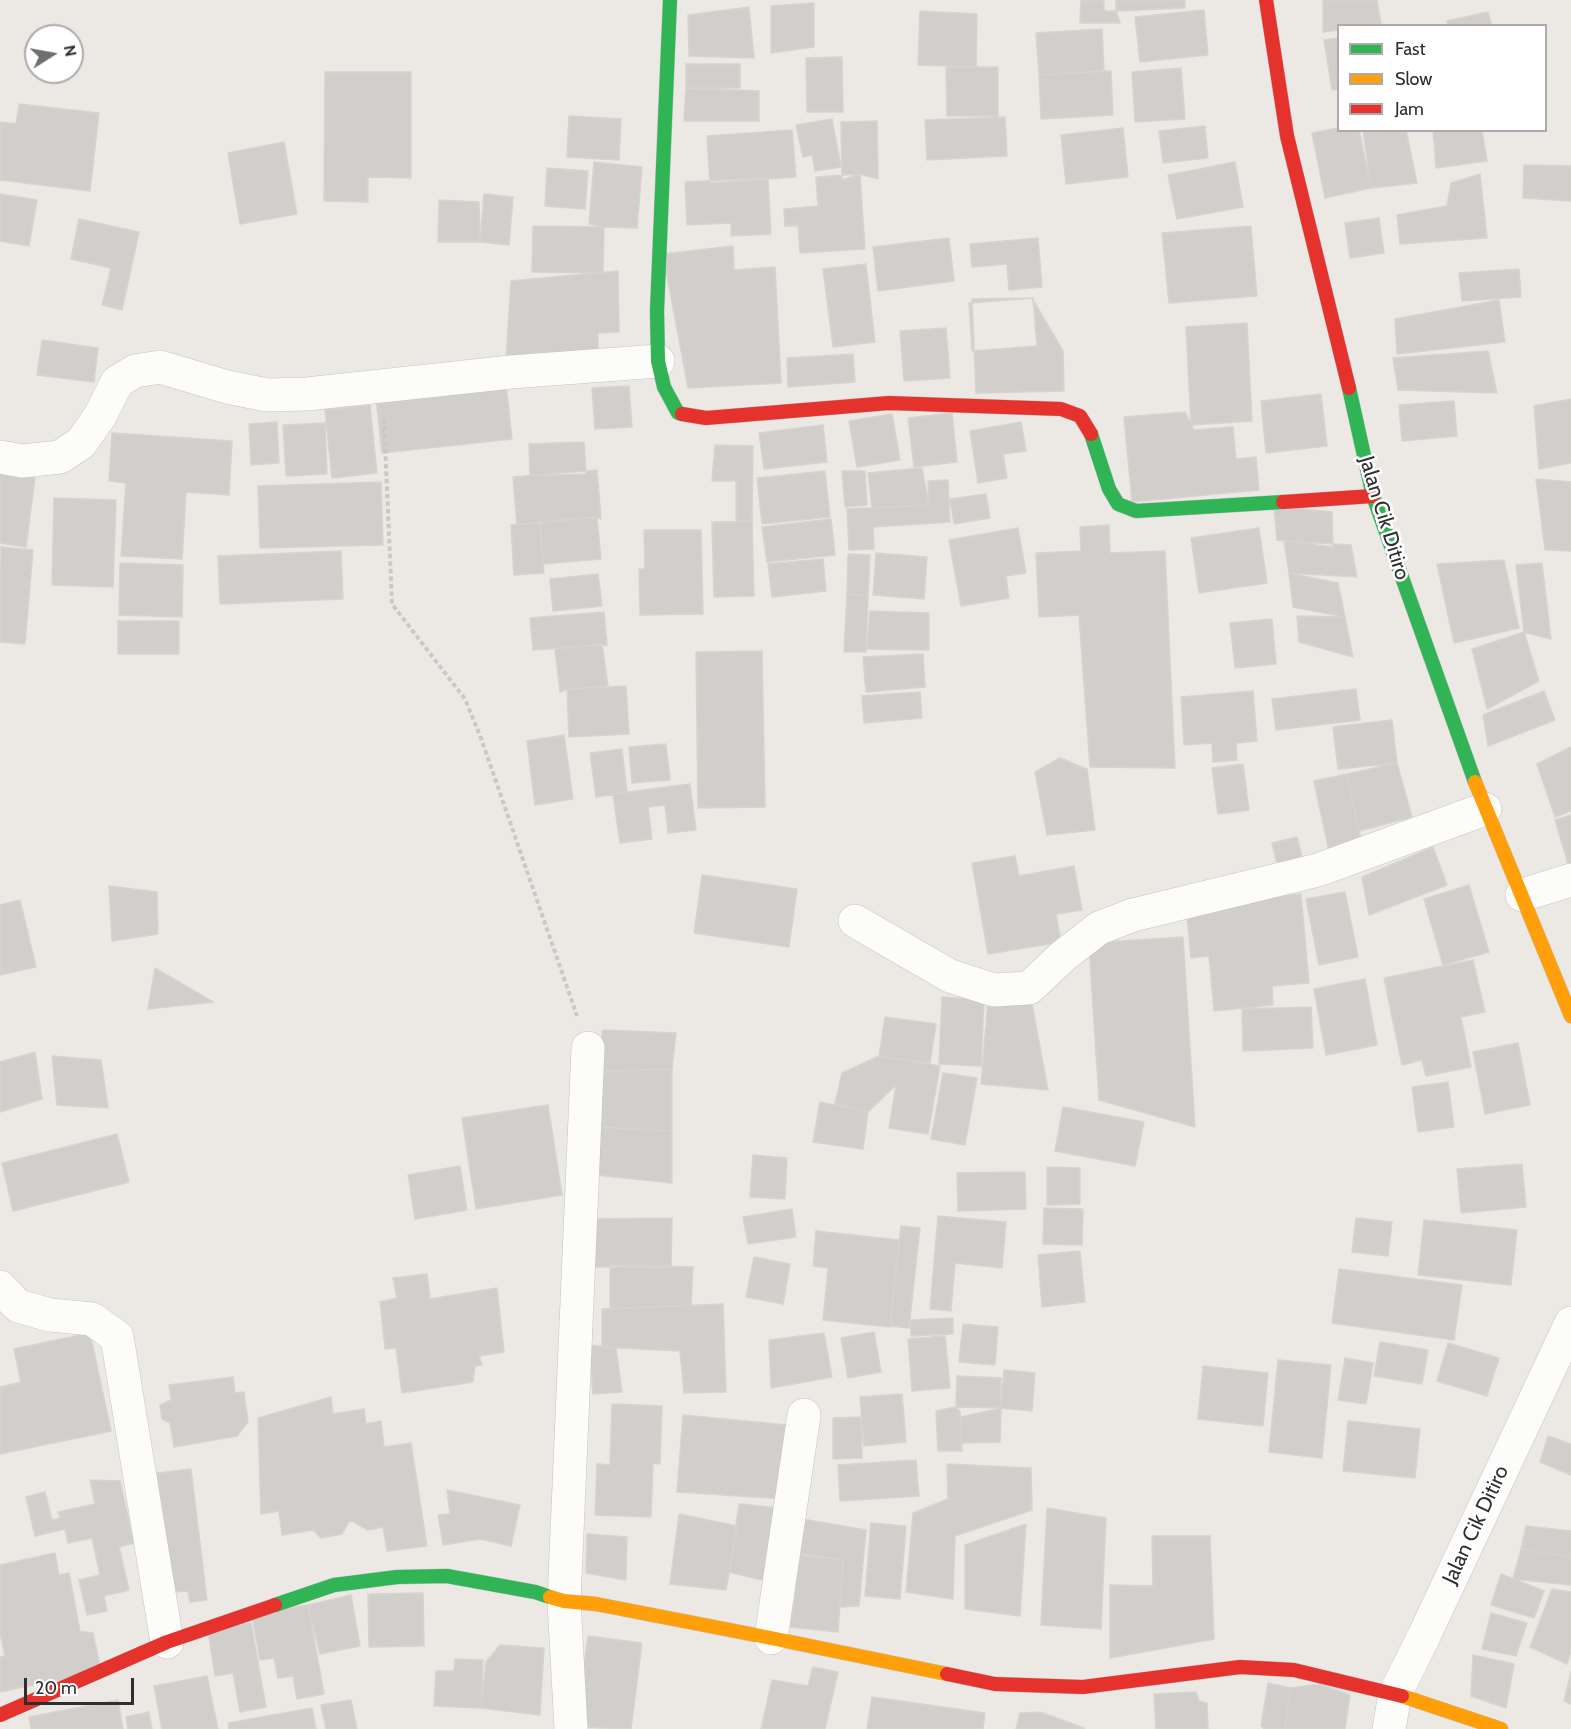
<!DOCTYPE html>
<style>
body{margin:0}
#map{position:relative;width:1571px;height:1729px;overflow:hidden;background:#ece8e4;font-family:Cabin,sans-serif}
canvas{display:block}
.legend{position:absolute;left:1337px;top:24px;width:210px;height:108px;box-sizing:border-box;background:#fff;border:2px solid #ababab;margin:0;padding:8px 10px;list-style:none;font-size:18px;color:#2e2e2e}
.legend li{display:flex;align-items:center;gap:12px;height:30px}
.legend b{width:30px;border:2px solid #ababab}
.north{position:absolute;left:24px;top:24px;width:60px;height:60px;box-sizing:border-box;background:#fff;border:2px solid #ababab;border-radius:50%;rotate:79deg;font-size:16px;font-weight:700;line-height:24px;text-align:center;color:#2e2e2e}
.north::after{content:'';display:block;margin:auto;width:21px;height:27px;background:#706f6e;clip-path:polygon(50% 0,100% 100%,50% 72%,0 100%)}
.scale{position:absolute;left:24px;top:1678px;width:110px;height:27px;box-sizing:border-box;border:3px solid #2e2e2e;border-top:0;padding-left:8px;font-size:18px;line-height:21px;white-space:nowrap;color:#2e2e2e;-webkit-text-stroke:4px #fff;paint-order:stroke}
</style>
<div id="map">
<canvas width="1571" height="1729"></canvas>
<ul class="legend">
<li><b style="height:8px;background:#30b455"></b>Fast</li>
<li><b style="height:8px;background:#ff9f0a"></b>Slow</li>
<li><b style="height:8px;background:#e5322d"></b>Jam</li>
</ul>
<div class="north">N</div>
<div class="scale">20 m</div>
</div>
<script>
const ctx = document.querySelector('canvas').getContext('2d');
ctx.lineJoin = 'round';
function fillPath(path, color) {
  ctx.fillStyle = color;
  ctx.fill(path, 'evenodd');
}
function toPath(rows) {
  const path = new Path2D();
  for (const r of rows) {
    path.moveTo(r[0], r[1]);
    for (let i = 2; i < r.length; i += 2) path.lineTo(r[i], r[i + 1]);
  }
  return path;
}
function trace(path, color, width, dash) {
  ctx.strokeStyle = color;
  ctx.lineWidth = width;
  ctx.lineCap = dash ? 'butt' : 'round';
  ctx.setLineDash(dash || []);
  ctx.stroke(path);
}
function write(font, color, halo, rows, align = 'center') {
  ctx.font = font + ' Cabin,sans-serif';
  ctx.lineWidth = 5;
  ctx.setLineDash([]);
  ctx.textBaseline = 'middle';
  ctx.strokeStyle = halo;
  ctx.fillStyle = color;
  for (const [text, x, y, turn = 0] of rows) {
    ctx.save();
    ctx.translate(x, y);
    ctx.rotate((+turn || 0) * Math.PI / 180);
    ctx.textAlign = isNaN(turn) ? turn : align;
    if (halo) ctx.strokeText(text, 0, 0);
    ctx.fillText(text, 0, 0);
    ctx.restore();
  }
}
const building = toPath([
 [1081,0,1104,0,1104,11,1116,11,1120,23,1080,23,1081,0],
 [1116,0,1185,0,1185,8,1116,11,1116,0],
 [1323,0,1377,0,1381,24,1338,26,1338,30,1323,32,1323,0],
 [814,3,814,47,771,53,771,6,814,3],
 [749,7,754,58,689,56,688,15,749,7],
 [1204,10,1208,55,1140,62,1135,17,1204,10],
 [920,11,977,14,976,67,918,65,920,11],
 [1488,12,1492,26,1448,26,1447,21,1488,12],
 [1102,29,1104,71,1039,75,1036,33,1102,29],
 [1338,38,1338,89,1332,90,1324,40,1338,38],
 [842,57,843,112,807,112,806,58,842,57],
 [686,64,740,64,740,88,686,88,686,64],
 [946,67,998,67,998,116,947,116,946,67],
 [1181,68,1185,119,1135,122,1132,72,1181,68],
 [1111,71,1113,115,1041,119,1039,75,1111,71],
 [325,72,411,72,411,178,368,177,368,202,324,201,325,72],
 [686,88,759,91,759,121,684,121,686,88],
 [19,104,99,113,90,191,0,180,0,122,16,124,19,104],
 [569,116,621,119,619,160,567,157,569,116],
 [1005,117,1007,156,927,160,925,120,1005,117],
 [832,119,841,167,815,171,812,155,803,157,796,125,832,119],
 [877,121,878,179,860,174,842,180,841,122,877,121],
 [1205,126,1208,158,1163,163,1159,131,1205,126],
 [1123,128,1128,177,1066,184,1061,135,1123,128],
 [1338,128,1338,130,1359,130,1371,188,1325,198,1312,133,1338,128],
 [792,130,796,177,710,183,707,136,792,130],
 [1363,130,1406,130,1417,183,1371,188,1363,130],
 [1433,130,1482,130,1487,161,1436,168,1433,130],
 [284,142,297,214,240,224,228,153,284,142],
 [594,162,642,167,637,228,604,227,589,224,594,162],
 [1235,162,1243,207,1177,219,1168,175,1235,162],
 [1524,165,1571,166,1571,201,1523,198,1524,165],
 [547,168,588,171,585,209,545,206,547,168],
 [860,174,865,249,800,253,798,226,785,226,784,209,818,206,816,177,860,174],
 [1480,174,1487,238,1400,244,1397,215,1447,206,1451,183,1480,174],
 [768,178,771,234,731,236,731,223,687,225,685,182,768,178],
 [0,194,37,200,29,246,0,241,0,194],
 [484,194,513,197,509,245,480,242,484,194],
 [439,200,479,202,480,242,438,242,439,200],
 [1379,218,1384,253,1350,258,1345,223,1379,218],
 [79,219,139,232,122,310,102,305,111,268,71,259,79,219],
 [533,226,604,227,603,273,532,272,533,226],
 [1251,226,1257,296,1169,303,1162,233,1251,226],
 [949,238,954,281,878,291,873,247,949,238],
 [1038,238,1042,287,1009,290,1007,264,972,267,970,244,1038,238],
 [733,246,734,270,775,267,781,383,688,388,663,254,733,246],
 [866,264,875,342,833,347,823,269,866,264],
 [1519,269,1521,297,1462,301,1459,273,1519,269],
 [618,271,619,332,598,333,598,359,506,360,511,281,618,271],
 [1032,298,1063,351,1064,391,976,393,972,299,1032,298],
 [1033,298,1037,346,972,351,969,303,1033,298],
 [1499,300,1505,342,1397,354,1395,319,1499,300],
 [1247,323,1252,421,1191,425,1186,327,1247,323],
 [946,328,950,378,904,381,900,331,946,328],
 [42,340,98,348,94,382,37,375,42,340],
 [1488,351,1497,393,1398,390,1393,358,1488,351],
 [853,354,855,382,788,387,787,358,853,354],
 [506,384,512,439,382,453,376,399,506,384],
 [629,386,632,427,595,429,592,388,629,386],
 [1321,394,1327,446,1266,453,1261,401,1321,394],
 [1571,399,1571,463,1539,469,1534,406,1571,399],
 [1454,401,1457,436,1402,441,1399,405,1454,401],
 [370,405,377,473,332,478,325,410,370,405],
 [1185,412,1194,430,1233,427,1236,459,1256,457,1259,490,1132,502,1124,417,1185,412],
 [952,413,957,462,914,467,908,418,952,413],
 [892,414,900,460,857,467,849,421,892,414],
 [277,422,279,463,251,465,249,424,277,422],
 [1021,422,1026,451,1003,454,1007,478,978,483,970,431,1021,422],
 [325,423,327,474,286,476,283,425,325,423],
 [823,425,827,462,764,469,759,433,823,425],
 [112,433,232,441,229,495,186,492,182,559,121,556,126,483,109,481,112,433],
 [584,442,586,474,530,476,529,444,584,442],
 [715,445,753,446,752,521,736,521,736,481,712,481,715,445],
 [922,468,929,505,872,508,868,473,922,468],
 [597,470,601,519,597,517,517,525,513,477,597,470],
 [825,471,830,517,762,524,757,478,825,471],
 [842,471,865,471,867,505,845,507,842,471],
 [0,473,35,478,26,547,0,543,0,473],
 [1536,479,1571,482,1571,551,1545,550,1536,479],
 [948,480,950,522,873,527,874,549,849,550,847,509,929,505,928,481,948,480],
 [381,482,383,545,260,548,258,486,381,482],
 [986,494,990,518,954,524,950,499,986,494],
 [54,498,116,500,113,587,52,585,54,498],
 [1274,506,1332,512,1333,547,1277,540,1274,506],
 [597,517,601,559,543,564,540,522,597,517],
 [831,519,835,555,767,562,762,527,831,519],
 [752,521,754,596,714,597,712,522,752,521],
 [540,522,544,573,514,575,511,525,540,522],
 [1109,525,1110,553,1165,551,1175,768,1090,767,1079,615,1039,617,1036,553,1081,551,1080,527,1109,525],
 [1018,528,1026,573,1006,576,1009,598,961,606,949,540,1018,528],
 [1259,528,1267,583,1199,593,1191,538,1259,528],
 [644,530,701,530,703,614,640,615,639,569,645,569,644,530],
 [1284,541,1351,545,1357,577,1289,573,1284,541],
 [1,547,33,550,25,644,0,642,1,547],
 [341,551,343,599,220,604,218,556,341,551],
 [876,553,927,557,924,599,873,595,876,553],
 [848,554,870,555,868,596,847,594,848,554],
 [823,559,826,591,772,597,768,564,823,559],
 [1504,560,1519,628,1454,643,1437,564,1504,560],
 [120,563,183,565,182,617,119,615,120,563],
 [1542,563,1551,639,1524,632,1516,565,1542,563],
 [1289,573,1338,583,1345,617,1293,607,1289,573],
 [598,574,602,606,553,611,550,579,598,574],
 [847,594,868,596,866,652,844,652,847,594],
 [870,611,929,613,929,650,867,649,870,611],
 [604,612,607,645,533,650,530,618,604,612],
 [1297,616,1345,617,1353,657,1299,642,1297,616],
 [1272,619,1276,664,1235,668,1230,623,1272,619],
 [118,621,179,621,179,654,118,654,118,621],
 [1524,632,1539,681,1487,709,1472,649,1524,632],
 [602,644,608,686,567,689,560,692,555,649,602,644],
 [762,651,765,807,698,808,696,652,762,651],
 [923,654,925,687,866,692,863,657,923,654],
 [626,686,629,734,569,737,567,689,626,686],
 [1356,689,1360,720,1276,730,1272,699,1356,689],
 [1253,691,1257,741,1236,743,1237,760,1213,762,1212,743,1184,745,1181,697,1253,691],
 [1544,691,1555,720,1488,746,1483,715,1544,691],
 [920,692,922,718,864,723,862,696,920,692],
 [1392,720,1397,763,1338,769,1333,727,1392,720],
 [564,735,573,799,535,805,527,741,564,735],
 [666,744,670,780,632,783,629,747,666,744],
 [1571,747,1571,811,1555,817,1537,764,1571,747],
 [622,749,627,792,596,797,590,753,622,749],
 [1060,758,1087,769,1095,830,1047,835,1035,772,1060,758],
 [1397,763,1412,817,1359,831,1347,774,1397,763],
 [1243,764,1249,810,1218,814,1212,768,1243,764],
 [1347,774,1363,849,1330,856,1314,781,1347,774],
 [690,784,696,830,668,833,665,805,648,807,652,839,620,843,613,794,690,784],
 [1571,815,1571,867,1569,867,1555,820,1571,815],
 [1297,837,1303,861,1278,868,1272,843,1297,837],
 [1433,847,1447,885,1369,915,1362,877,1433,847],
 [1015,856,1019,876,1074,866,1082,910,1056,914,1061,942,988,954,972,863,1015,856],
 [702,875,797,889,789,947,694,933,702,875],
 [1469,885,1489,952,1443,965,1424,899,1469,885],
 [109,886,157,892,158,934,112,941,109,886],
 [1345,892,1358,957,1319,965,1306,899,1345,892],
 [1301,894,1309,983,1272,986,1273,1005,1214,1011,1209,956,1191,958,1186,905,1301,894],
 [20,900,36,967,0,975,0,905,20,900],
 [1183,937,1195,1127,1099,1100,1089,943,1183,937],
 [1473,960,1485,1012,1461,1017,1471,1067,1426,1076,1422,1060,1402,1065,1384,978,1473,960],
 [155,968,213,1002,148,1009,155,968],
 [1365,979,1377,1045,1326,1055,1314,989,1365,979],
 [942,997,984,1000,981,1066,939,1064,942,997],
 [988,1000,1032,1004,1048,1090,981,1084,988,1000],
 [1311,1007,1313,1048,1243,1051,1242,1009,1311,1007],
 [885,1017,936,1024,930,1063,879,1056,885,1017],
 [603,1030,676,1033,672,1069,595,1072,603,1030],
 [1518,1043,1530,1105,1485,1114,1473,1052,1518,1043],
 [35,1052,42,1099,0,1112,0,1062,35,1052],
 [52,1056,101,1060,108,1108,57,1105,52,1056],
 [879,1056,940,1066,928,1134,889,1128,896,1085,868,1112,835,1104,842,1073,879,1056],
 [672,1069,672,1131,598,1127,595,1072,672,1069],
 [943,1073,977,1078,965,1145,931,1139,943,1073],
 [1448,1082,1454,1127,1418,1132,1412,1087,1448,1082],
 [820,1102,868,1112,863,1149,813,1142,820,1102],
 [548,1105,562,1195,476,1209,462,1118,548,1105],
 [1063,1107,1144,1122,1135,1166,1055,1151,1063,1107],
 [598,1127,672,1131,672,1183,596,1175,598,1127],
 [117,1134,129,1182,13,1211,2,1163,117,1134],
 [753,1155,787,1158,785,1199,750,1197,753,1155],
 [1522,1164,1526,1207,1461,1213,1457,1169,1522,1164],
 [460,1166,467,1210,415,1219,408,1175,460,1166],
 [1047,1167,1080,1168,1080,1204,1047,1205,1047,1167],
 [1025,1172,1026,1209,958,1211,957,1173,1025,1172],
 [1044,1208,1083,1209,1082,1245,1043,1244,1044,1208],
 [792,1209,796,1237,748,1244,743,1217,792,1209],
 [938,1216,1006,1222,1002,1268,955,1263,951,1311,930,1309,938,1216],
 [672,1218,671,1267,594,1267,596,1219,672,1218],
 [1356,1218,1392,1222,1388,1256,1352,1252,1356,1218],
 [1424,1220,1517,1230,1511,1285,1418,1275,1424,1220],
 [901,1226,920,1228,909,1328,890,1326,901,1226],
 [816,1231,899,1240,890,1327,823,1320,828,1268,813,1266,816,1231],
 [1080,1251,1085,1302,1042,1307,1038,1255,1080,1251],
 [754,1257,790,1264,783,1304,746,1297,754,1257],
 [610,1265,693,1267,691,1305,610,1309,610,1265],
 [1339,1269,1462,1285,1454,1340,1332,1323,1339,1269],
 [427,1274,430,1299,497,1288,504,1352,479,1356,482,1365,475,1366,473,1382,402,1393,396,1348,385,1349,380,1302,397,1298,393,1278,427,1274],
 [723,1304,726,1392,684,1393,680,1351,602,1347,602,1309,723,1304],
 [953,1318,953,1334,911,1336,910,1320,953,1318],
 [963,1324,998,1327,995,1365,959,1362,963,1324],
 [874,1332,881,1372,848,1378,841,1338,874,1332],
 [90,1333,111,1431,0,1454,0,1387,21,1382,14,1349,90,1333],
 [824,1333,832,1377,771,1388,769,1340,824,1333],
 [945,1336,950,1388,912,1391,908,1339,945,1336],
 [1380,1342,1428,1350,1422,1384,1374,1376,1380,1342],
 [1448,1343,1499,1358,1487,1396,1437,1381,1448,1343],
 [589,1345,616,1348,622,1392,593,1394,589,1345],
 [1345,1358,1373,1363,1366,1404,1338,1400,1345,1358],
 [1278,1360,1331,1365,1322,1458,1269,1452,1278,1360],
 [1203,1366,1268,1373,1263,1426,1198,1419,1203,1366],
 [1004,1370,1035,1373,1032,1411,1001,1408,1004,1370],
 [957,1376,1001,1378,1001,1408,956,1407,957,1376],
 [233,1377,235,1393,244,1392,248,1422,237,1436,174,1447,170,1423,162,1419,160,1405,171,1400,169,1385,233,1377],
 [902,1394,906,1442,864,1446,860,1397,902,1394],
 [331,1397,333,1414,364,1409,366,1424,381,1421,384,1447,411,1443,427,1546,387,1551,383,1527,368,1530,350,1520,342,1534,321,1538,313,1530,282,1535,279,1511,261,1514,258,1418,331,1397],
 [612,1404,662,1406,660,1464,653,1463,651,1517,595,1515,597,1464,610,1465,612,1404],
 [956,1407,960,1411,962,1451,938,1451,936,1411,956,1407],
 [1001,1408,1000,1442,961,1443,961,1417,1001,1408],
 [683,1415,787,1425,787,1499,677,1492,683,1415],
 [861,1417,862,1458,833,1459,833,1418,861,1417],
 [1348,1421,1420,1429,1415,1478,1343,1471,1348,1421],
 [1548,1436,1571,1444,1571,1475,1540,1462,1548,1436],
 [916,1460,919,1496,840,1501,838,1465,916,1460],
 [947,1464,1031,1468,1032,1510,955,1536,953,1599,906,1592,913,1513,948,1499,947,1464],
 [191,1469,207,1600,190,1602,188,1591,173,1592,157,1473,191,1469],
 [90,1480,120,1481,134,1543,119,1547,129,1590,104,1596,107,1611,87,1615,79,1580,100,1575,92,1538,68,1543,65,1529,35,1536,26,1497,45,1492,52,1520,60,1518,58,1512,95,1504,90,1480],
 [447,1490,520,1505,511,1546,480,1539,443,1545,438,1515,450,1514,447,1490],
 [739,1504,780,1508,778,1584,729,1572,739,1504],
 [1047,1508,1106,1518,1101,1629,1041,1625,1047,1508],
 [679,1514,737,1526,726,1590,670,1584,679,1514],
 [802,1519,866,1530,859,1606,840,1607,843,1560,795,1553,802,1519],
 [871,1523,906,1526,900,1599,865,1596,871,1523],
 [1026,1524,1020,1616,965,1609,965,1545,1026,1524],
 [1526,1526,1571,1531,1571,1557,1521,1549,1526,1526],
 [587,1534,627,1537,626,1580,586,1573,587,1534],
 [1152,1536,1210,1536,1214,1639,1110,1658,1110,1585,1153,1586,1152,1536],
 [1521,1549,1571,1557,1571,1585,1513,1579,1521,1549],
 [55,1553,59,1575,69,1573,80,1631,93,1633,101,1671,0,1692,0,1657,5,1656,0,1633,0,1565,55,1553],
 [795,1555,843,1560,838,1632,790,1627,794,1605,795,1555],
 [1501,1574,1544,1591,1534,1618,1491,1605,1501,1574],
 [1552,1589,1571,1592,1571,1651,1567,1664,1530,1647,1552,1589],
 [423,1593,424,1646,369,1647,368,1594,423,1593],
 [351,1595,360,1646,320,1654,308,1605,351,1595],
 [308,1605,324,1694,297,1699,293,1676,278,1678,274,1658,260,1660,252,1615,308,1605],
 [1491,1613,1527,1623,1516,1656,1482,1649,1491,1613],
 [251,1623,266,1707,240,1712,233,1673,215,1676,208,1631,251,1623],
 [588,1636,642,1643,631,1729,576,1727,588,1636],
 [500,1645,544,1648,540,1715,481,1708,486,1662,500,1645],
 [1473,1655,1514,1664,1506,1708,1471,1696,1473,1655],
 [455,1659,483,1660,481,1708,434,1706,436,1671,454,1671,455,1659],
 [813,1667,838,1672,825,1729,761,1729,772,1680,808,1686,813,1667],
 [1571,1672,1571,1704,1564,1701,1571,1672],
 [207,1676,218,1729,162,1729,154,1686,207,1676],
 [1268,1683,1290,1688,1285,1729,1265,1729,1261,1726,1268,1683],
 [1319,1684,1350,1695,1345,1729,1285,1729,1290,1688,1319,1684],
 [1196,1692,1199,1701,1207,1703,1208,1729,1156,1729,1154,1694,1196,1692],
 [872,1697,985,1713,983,1729,867,1729,872,1697],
 [118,1700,123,1729,31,1729,29,1717,118,1700],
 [351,1700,357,1729,326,1729,321,1705,351,1700],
 [312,1708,316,1729,229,1729,228,1723,312,1708],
 [149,1712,152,1729,128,1729,126,1717,149,1712],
 [1040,1712,1084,1728,1084,1729,1016,1729,1020,1713,1040,1712]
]);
fillPath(building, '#d1cecb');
trace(building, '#d7d4d0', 1.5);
const street = toPath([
 [0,457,22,461,60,457,81,443,100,416,117,382,135,371,160,367,227,387,267,395,307,394,511,372,658,361],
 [1522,895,1571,880],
 [855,921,950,976,994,990,1029,988,1063,956,1099,928,1133,915,1318,870,1485,809],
 [0,1287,18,1306,50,1315,92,1319,117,1337,167,1642],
 [771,1638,804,1415],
 [571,1729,564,1601,588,1048],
 [1389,1729,1395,1694,1423,1638,1571,1323]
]);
const fast = toPath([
 [670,0,657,311,658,361,664,387,678,413,682,414],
 [1349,388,1373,496,1475,782],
 [1091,434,1109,489,1118,504,1136,511,1283,502],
 [275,1605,334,1585,397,1577,447,1576,535,1592,550,1597]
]);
const slow = toPath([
 [1475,782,1571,1016],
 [550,1597,564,1601,596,1604,771,1638,947,1674],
 [1402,1696,1501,1729]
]);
const jam = toPath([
 [1266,0,1287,136,1349,388],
 [682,414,706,418,889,403,1061,409,1080,416,1091,434],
 [1283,502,1373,496],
 [947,1674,995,1684,1083,1687,1240,1667,1294,1670,1402,1696],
 [0,1715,167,1642,275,1605]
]);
trace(street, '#c5c4c5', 34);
trace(fast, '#c5c4c5', 15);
trace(slow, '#c5c4c5', 15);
trace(jam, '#c5c4c5', 15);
trace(toPath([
 [384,419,392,604,465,699,481,738,577,1016]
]), '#c9c9c8', 4, [4.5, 3]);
trace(street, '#fcfcfb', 33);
trace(fast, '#30b455', 14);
trace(slow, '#ff9f0a', 14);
trace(jam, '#e5322d', 14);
write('21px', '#2e2e2e', '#fff', [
 ["Jalan Cik Ditiro",1384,518,73],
 ["Jalan Cik Ditiro",1476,1525,-65]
]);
</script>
